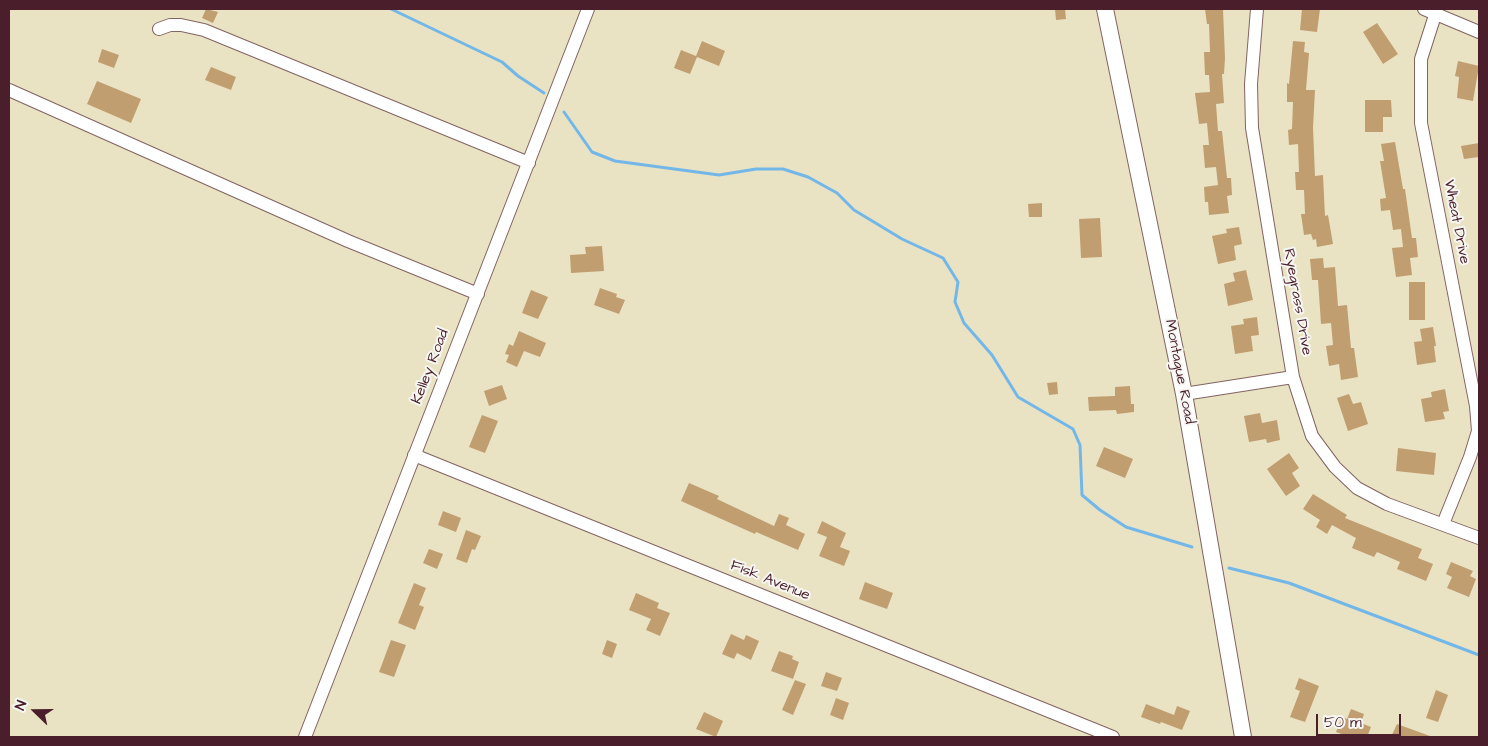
<!DOCTYPE html>
<style>
body{margin:0}
#map{position:relative;width:1488px;height:746px;overflow:hidden;background:#e9e3c4;font-family:"Architects Daughter",sans-serif}
canvas{display:block}
.frame{position:absolute;inset:0;border:10px solid #4a1f2b;pointer-events:none}
.north{position:absolute;left:10px;top:686px;width:50px;height:50px;-webkit-text-stroke:4px #f6f6f2;paint-order:stroke;rotate:292deg;font-size:14px;font-weight:700;line-height:20px;text-align:center;color:#4a1f2b}
.north::after{content:'';display:block;margin:auto;width:18px;height:22px;background:#4a1f2b;clip-path:polygon(50% 0,100% 100%,50% 72%,0 100%)}
.scale{position:absolute;left:1316px;top:714px;width:85px;height:22px;box-sizing:border-box;border:2px solid #4a1f2b;border-top:0;padding-left:6px;font-size:15px;line-height:18px;white-space:nowrap;color:#4a1f2b;-webkit-text-stroke:4px #f6f6f2;paint-order:stroke}
</style>
<div id="map">
<canvas width="1488" height="746"></canvas>
<div class="frame"></div>
<div class="north">N</div>
<div class="scale">50 m</div>
</div>
<script>
const ctx = document.querySelector('canvas').getContext('2d');
ctx.lineJoin = 'round';
function toPath(rows) {
  const path = new Path2D();
  for (const r of rows) {
    path.moveTo(r[0], r[1]);
    for (let i = 2; i < r.length; i += 2) path.lineTo(r[i], r[i + 1]);
  }
  return path;
}
function trace(path, color, width, dash) {
  ctx.strokeStyle = color;
  ctx.lineWidth = width;
  ctx.lineCap = dash ? 'butt' : 'round';
  ctx.setLineDash(dash || []);
  ctx.stroke(path);
}
function fillPath(path, color) {
  ctx.fillStyle = color;
  ctx.fill(path, 'evenodd');
}
function write(font, color, halo, rows, align = 'center') {
  ctx.font = font + ' "Architects Daughter",sans-serif';
  ctx.lineWidth = 4;
  ctx.setLineDash([]);
  ctx.textBaseline = 'middle';
  ctx.strokeStyle = halo;
  ctx.fillStyle = color;
  for (const [text, x, y, turn = 0] of rows) {
    ctx.save();
    ctx.translate(x, y);
    ctx.rotate((+turn || 0) * Math.PI / 180);
    ctx.textAlign = isNaN(turn) ? turn : align;
    if (halo) ctx.strokeText(text, 0, 0);
    ctx.fillText(text, 0, 0);
    ctx.restore();
  }
}
trace(toPath([
 [391,9,502,62,518,76,544,93],
 [564,112,592,152,615,161,719,175,756,169,783,169,808,177,837,193,854,210,902,239,943,258,958,282,955,302,964,323,992,355,1018,397,1073,429,1080,445,1082,495,1100,510,1126,527,1192,547],
 [1229,568,1289,583,1479,655]
]), '#73b7e9', 3);
fillPath(toPath([
 [206,9,218,12,213,23,202,18],
 [1055,9,1065,9,1066,19,1056,20],
 [1205,9,1223,9,1225,58,1224,74,1222,74,1224,103,1216,104,1218,131,1222,131,1227,178,1231,178,1232,195,1227,196,1229,213,1209,215,1208,202,1205,202,1204,187,1218,185,1216,167,1205,168,1203,145,1209,145,1207,123,1199,124,1195,93,1210,92,1209,75,1205,75,1204,52,1210,52,1209,24,1207,24],
 [1302,9,1320,9,1317,32,1300,30],
 [1377,23,1398,54,1383,64,1363,32],
 [702,41,725,51,719,66,697,57,690,74,674,68,681,50,696,56],
 [1293,41,1305,42,1304,52,1309,53,1306,90,1315,90,1313,128,1315,176,1323,175,1325,216,1328,215,1333,244,1317,247,1316,239,1313,240,1311,234,1304,235,1301,214,1305,214,1304,190,1296,190,1295,172,1299,172,1298,144,1289,145,1288,130,1292,129,1293,102,1287,102,1287,83,1289,84],
 [102,49,119,55,114,68,98,62],
 [1458,61,1479,66,1473,101,1457,98,1459,77,1455,76],
 [211,67,236,77,231,90,205,80],
 [97,81,141,99,131,123,87,104],
 [1365,100,1391,100,1392,117,1383,117,1383,132,1365,132],
 [1395,142,1403,189,1405,189,1412,238,1416,238,1418,257,1410,258,1412,275,1396,277,1392,248,1403,247,1401,229,1393,230,1390,210,1381,211,1380,199,1386,198,1380,161,1384,161,1381,144],
 [1479,143,1479,157,1464,159,1461,146],
 [1042,203,1042,217,1029,217,1028,204],
 [1100,218,1102,257,1081,258,1079,219],
 [1239,227,1242,244,1234,246,1236,260,1218,264,1212,236,1227,233,1226,229],
 [602,246,604,271,571,273,570,255,586,254,585,247],
 [1323,258,1324,268,1335,267,1338,306,1347,305,1351,348,1354,348,1358,377,1341,380,1339,364,1329,366,1326,346,1333,345,1331,323,1321,324,1318,280,1312,280,1310,259],
 [1246,270,1253,300,1228,306,1224,284,1235,281,1233,273],
 [1409,282,1425,282,1425,320,1409,320],
 [600,288,617,294,616,297,625,300,619,314,594,305],
 [531,290,548,297,538,319,522,313],
 [1257,317,1259,335,1251,336,1253,351,1235,354,1231,326,1244,324,1243,319],
 [1433,327,1436,346,1434,346,1436,362,1417,365,1414,342,1422,341,1420,329],
 [519,331,546,343,540,357,524,351,517,367,506,362,509,355,505,354,509,344,513,346],
 [1057,382,1058,394,1049,395,1047,383],
 [502,385,507,399,489,406,484,391],
 [1130,386,1131,404,1134,404,1134,412,1117,414,1116,410,1089,411,1088,397,1115,396,1115,387],
 [1445,389,1449,411,1443,412,1445,419,1425,422,1421,399,1432,397,1431,392],
 [1349,394,1353,404,1361,402,1368,424,1348,431,1337,398],
 [1260,413,1262,423,1277,420,1280,440,1267,443,1266,439,1249,442,1244,416],
 [482,415,498,421,485,453,469,447],
 [1104,447,1133,459,1125,478,1096,466],
 [1398,448,1436,453,1434,475,1396,471],
 [1289,453,1299,468,1292,473,1300,486,1286,496,1267,469],
 [689,483,719,496,717,499,774,526,779,514,789,518,786,525,805,534,798,550,756,532,755,534,681,501],
 [1313,494,1347,515,1345,518,1422,549,1418,558,1433,564,1426,581,1397,569,1400,562,1377,552,1374,557,1352,548,1356,538,1332,525,1327,534,1316,527,1320,520,1303,509],
 [443,511,461,518,456,532,438,525],
 [822,521,846,533,840,547,850,551,844,566,819,556,827,537,817,533],
 [466,530,481,536,475,550,472,549,467,563,456,559],
 [429,549,443,554,437,569,423,563],
 [1451,562,1473,571,1470,576,1476,579,1469,597,1447,588,1452,577,1446,574],
 [865,582,893,593,887,609,859,599],
 [414,583,426,588,419,605,424,607,415,630,398,623],
 [636,593,659,603,657,608,670,613,660,636,646,630,651,619,629,610],
 [731,634,744,640,746,635,759,641,751,660,737,653,734,659,722,654],
 [391,640,406,645,394,677,379,672],
 [607,640,617,644,612,658,602,654],
 [779,651,793,656,792,659,799,662,793,679,771,671],
 [826,672,842,678,837,691,821,686],
 [1299,678,1319,686,1305,722,1290,717,1300,691,1295,689],
 [795,680,806,684,793,715,782,710],
 [1436,690,1448,695,1438,722,1426,718],
 [836,698,849,703,843,720,830,715],
 [1146,704,1174,715,1177,706,1190,711,1182,730,1161,722,1160,724,1141,717],
 [1351,709,1364,714,1361,723,1371,727,1367,737,1350,737,1336,732,1342,717,1347,719],
 [704,712,723,721,716,737,696,729],
 [1397,724,1430,736,1430,737,1391,737]
]), '#c19e70');
const minor = toPath([
 [1257,9,1251,84,1252,128,1293,377,1312,436,1335,467,1357,488,1387,504,1479,538],
 [1424,9,1479,32],
 [1437,9,1421,59,1421,123,1476,406,1478,431,1470,457,1443,524],
 [159,29,170,25,181,25,204,30,529,163],
 [9,90,348,241,478,294],
 [1184,394,1293,377],
 [414,455,1113,737],
 [305,737,588,9]
]);
const major = toPath([
 [1105,9,1184,394,1243,737]
]);
trace(minor, '#826461', 14);
trace(major, '#826461', 18);
trace(minor, '#fff', 12);
trace(major, '#fff', 16);
write('15px', '#4a1f2b', '#f6f6f2', [
 ["Wheat Drive",1456,222,79],
 ["Ryegrass Drive",1297,302,80],
 ["Kelley Road",431,367,-69],
 ["Montague Road",1179,372,79],
 ["Fisk Avenue",770,581,22]
]);
</script>
